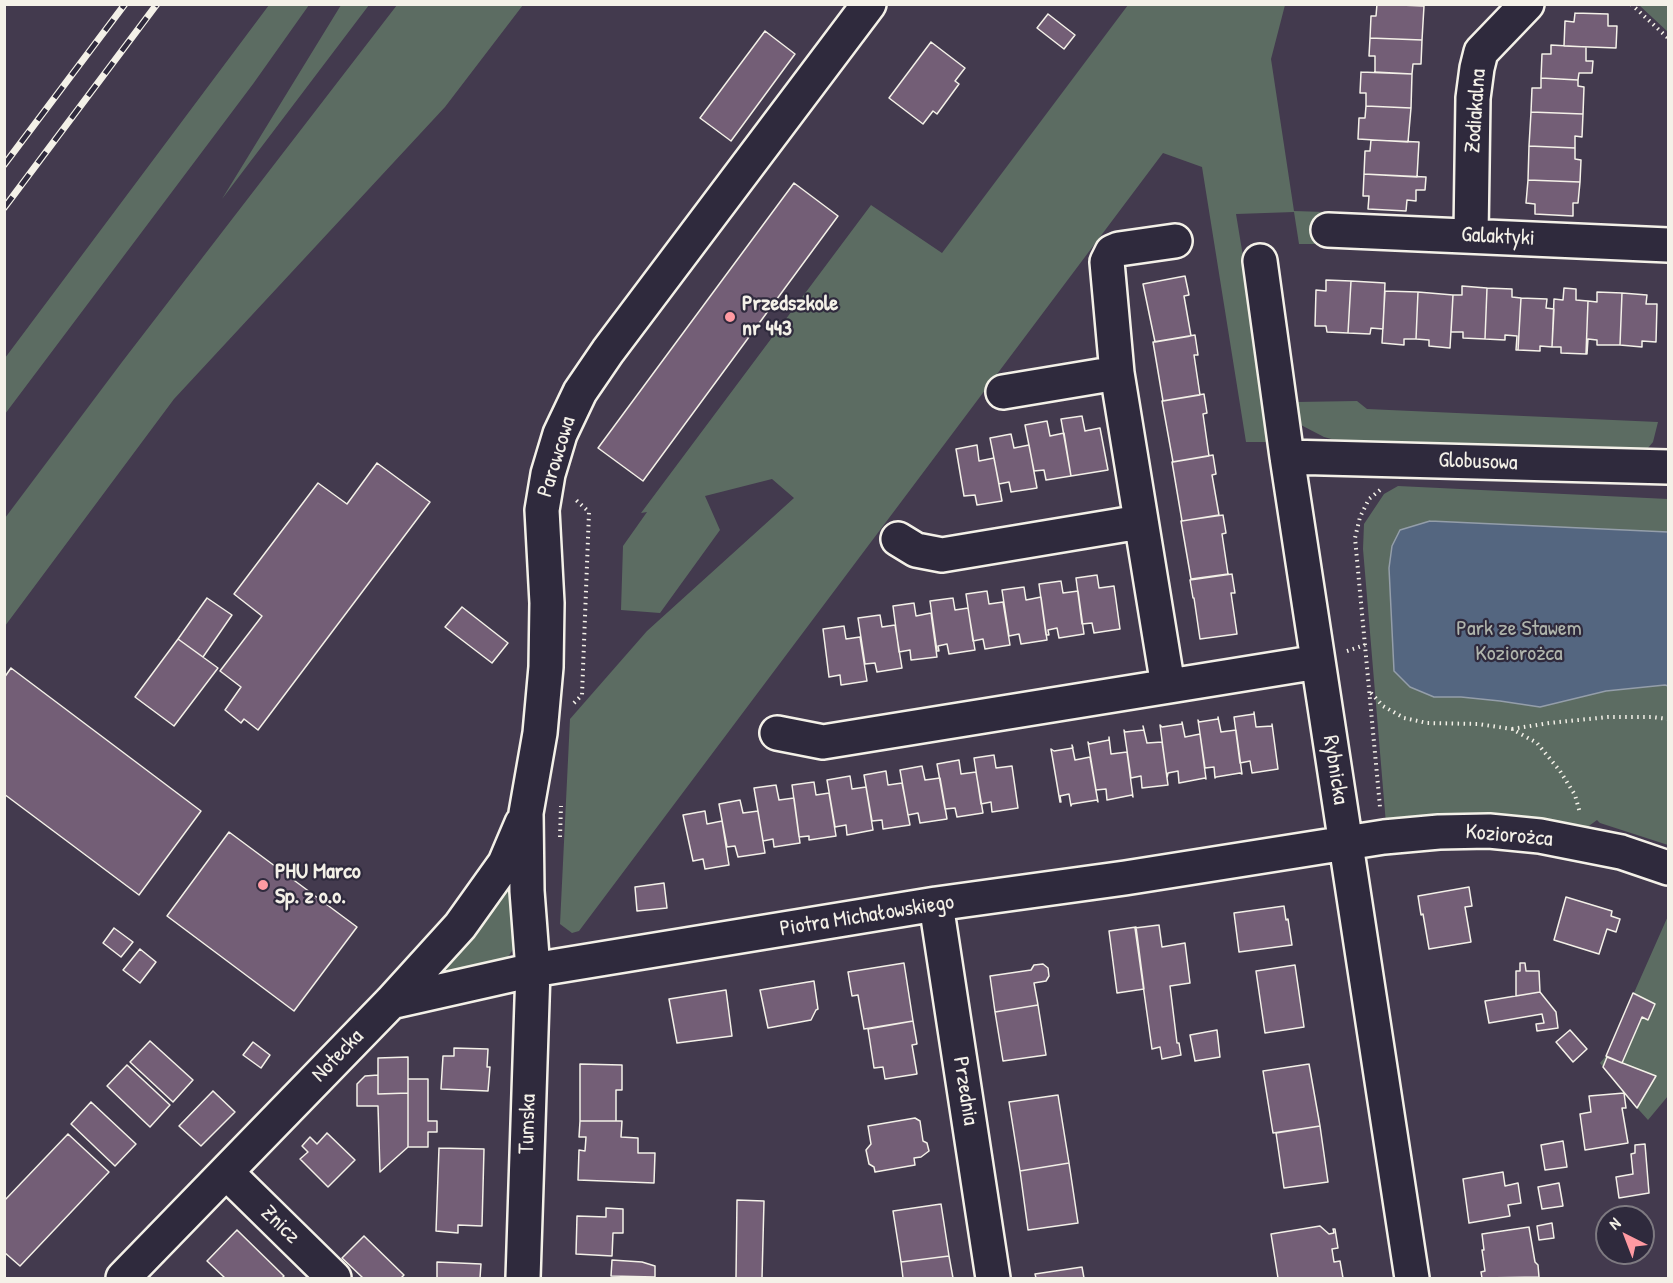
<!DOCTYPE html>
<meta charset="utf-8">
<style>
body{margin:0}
#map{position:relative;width:1673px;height:1283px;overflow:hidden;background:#433a4e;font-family:"Patrick Hand",sans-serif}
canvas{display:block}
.frame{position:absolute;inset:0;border:6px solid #f4f1e8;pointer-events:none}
.north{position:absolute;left:1595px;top:1205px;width:60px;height:60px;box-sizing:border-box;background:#2f2a3d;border:2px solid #7e7a81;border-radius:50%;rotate:318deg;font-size:16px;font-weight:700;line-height:24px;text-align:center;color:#f4f1e8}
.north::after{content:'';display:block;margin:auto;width:21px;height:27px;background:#ff9aa2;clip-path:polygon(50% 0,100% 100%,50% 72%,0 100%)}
</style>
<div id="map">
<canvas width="1673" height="1283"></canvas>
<div class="frame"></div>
<div class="north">N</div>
</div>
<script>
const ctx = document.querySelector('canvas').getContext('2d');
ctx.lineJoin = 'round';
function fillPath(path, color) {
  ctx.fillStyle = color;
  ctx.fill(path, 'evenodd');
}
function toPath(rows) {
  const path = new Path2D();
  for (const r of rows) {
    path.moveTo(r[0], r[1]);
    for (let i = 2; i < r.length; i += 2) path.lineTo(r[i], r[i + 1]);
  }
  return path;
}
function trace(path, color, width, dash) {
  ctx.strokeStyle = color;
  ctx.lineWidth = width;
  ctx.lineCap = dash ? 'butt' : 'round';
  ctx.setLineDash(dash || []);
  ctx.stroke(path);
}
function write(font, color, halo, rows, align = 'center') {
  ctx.font = font + ' "Patrick Hand",sans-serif';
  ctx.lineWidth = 4.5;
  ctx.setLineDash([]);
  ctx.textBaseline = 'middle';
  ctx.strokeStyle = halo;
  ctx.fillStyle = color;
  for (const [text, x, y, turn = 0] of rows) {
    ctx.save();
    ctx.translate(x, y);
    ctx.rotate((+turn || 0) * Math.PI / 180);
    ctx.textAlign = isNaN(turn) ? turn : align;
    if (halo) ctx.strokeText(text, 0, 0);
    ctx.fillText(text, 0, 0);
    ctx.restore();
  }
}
fillPath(toPath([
 [269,5,309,5,253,84,5,414,5,358],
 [341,5,369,5,222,199],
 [397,5,523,5,445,107,174,399,5,626,5,518,122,362],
 [1128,5,1285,5,1271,59,1294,211,1325,212,1320,244,1299,244,1294,212,1236,214,1273,438,1269,442,1246,442,1202,167,1163,153,579,931,572,933,560,924,570,719,647,631,794,498,772,479,705,496,720,530,660,613,621,610,623,546,647,512,641,513,871,205,942,253],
 [1639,5,1668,5,1668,32],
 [1357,401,1367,409,1658,422,1653,442,1648,448,1638,452,1339,441,1324,437,1299,424,1292,418,1296,402],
 [1398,486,1668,499,1668,845,1600,823,1597,820,1582,831,1386,824,1363,549,1364,524,1384,494],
 [505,887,508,890,513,902,516,934,514,948,508,957,502,961,443,975,438,973],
 [1668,916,1668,1096,1648,1120,1622,1091,1600,1063,1606,1056]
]), '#5c6c62');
const water = toPath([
 [1430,521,1668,532,1668,686,1665,685,1606,691,1540,707,1500,701,1461,697,1434,697,1410,687,1394,671,1389,568,1392,546,1400,530,1430,521]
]);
fillPath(water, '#546680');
trace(water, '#949eaa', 1.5);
const building = toPath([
 [1377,4,1424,6,1422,40,1370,38,1371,16,1376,16,1377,4],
 [1575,13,1608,14,1608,26,1617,26,1616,48,1564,46,1565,21,1574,22,1575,13],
 [1048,14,1075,35,1064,49,1037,28,1048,14],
 [765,31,795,54,731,141,700,118,765,31],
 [1370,38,1422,40,1421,64,1413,64,1412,74,1375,72,1375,56,1369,56,1370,38],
 [931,42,965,68,955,81,959,84,937,114,933,111,923,124,889,98,931,42],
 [1551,45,1586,47,1586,61,1593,61,1592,73,1579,73,1578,80,1541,78,1542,54,1551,54,1551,45],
 [1361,72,1412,74,1411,108,1366,106,1366,93,1360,93,1361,72],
 [1541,78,1578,80,1578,86,1584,87,1583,114,1531,112,1532,88,1541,88,1541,78],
 [1366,106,1411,108,1408,142,1358,139,1359,118,1365,118,1366,106],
 [1531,112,1583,114,1582,137,1575,136,1575,148,1529,146,1531,112],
 [1371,140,1419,142,1417,177,1364,174,1365,151,1370,151,1371,140],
 [1529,146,1575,148,1575,159,1581,160,1580,182,1528,180,1529,146],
 [1364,174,1426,177,1425,190,1416,190,1416,201,1407,200,1406,211,1368,209,1369,196,1363,196,1364,174],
 [1528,180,1580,182,1578,203,1573,203,1573,216,1535,214,1535,204,1526,203,1528,180],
 [794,183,838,216,643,481,598,448,794,183],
 [1185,276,1189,295,1184,296,1191,336,1155,342,1143,284,1185,276],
 [1326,280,1351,281,1348,333,1327,332,1326,326,1315,326,1316,290,1326,291,1326,280],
 [1351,281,1385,283,1383,329,1371,328,1370,334,1348,333,1351,281],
 [1462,286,1487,288,1485,339,1463,338,1463,332,1451,332,1453,295,1462,295,1462,286],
 [1487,288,1512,289,1512,297,1521,298,1518,350,1516,350,1517,336,1505,335,1505,340,1485,339,1487,288],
 [1564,288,1576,289,1576,300,1588,301,1586,354,1561,353,1561,347,1552,347,1554,299,1563,300,1564,288],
 [1385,291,1418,292,1416,339,1404,339,1404,345,1382,343,1385,291],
 [1418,292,1453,295,1450,348,1429,346,1429,340,1416,339,1418,292],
 [1597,292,1622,293,1620,345,1597,345,1597,340,1588,339,1587,354,1586,354,1588,301,1597,302,1597,292],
 [1622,293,1647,295,1646,304,1657,304,1656,342,1642,341,1642,347,1620,345,1622,293],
 [1521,298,1547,299,1546,308,1554,309,1552,347,1540,346,1540,351,1518,350,1521,298],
 [1195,335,1198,355,1194,355,1200,395,1163,401,1153,342,1195,335],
 [1204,394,1207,413,1203,414,1209,456,1173,462,1162,401,1204,394],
 [1082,416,1085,431,1100,428,1108,470,1071,476,1061,419,1082,416],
 [1047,421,1050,436,1064,433,1071,476,1046,480,1044,470,1034,471,1025,425,1047,421],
 [1011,434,1014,448,1029,445,1037,488,1011,492,1009,482,999,484,990,438,1011,434],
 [977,445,979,461,994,458,1002,501,977,505,975,495,964,496,956,449,977,445],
 [1213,455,1216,474,1212,475,1219,515,1182,521,1172,462,1213,455],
 [377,463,430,502,258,730,244,719,241,723,225,710,241,687,220,671,262,616,234,594,318,483,347,504,377,463],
 [1223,515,1226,533,1222,534,1228,574,1191,579,1181,521,1223,515],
 [1232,574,1235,593,1231,593,1237,634,1200,639,1194,598,1193,598,1190,580,1232,574],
 [1097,575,1099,588,1114,586,1120,629,1094,633,1092,623,1082,624,1076,578,1097,575],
 [1061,581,1063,593,1078,591,1084,634,1059,638,1057,628,1048,630,1049,635,1046,635,1039,584,1061,581],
 [1024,587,1026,600,1041,597,1047,640,1021,644,1019,634,1009,636,1002,590,1024,587],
 [987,591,989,604,1003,602,1010,645,985,649,983,639,973,641,966,594,987,591],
 [207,598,232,615,203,657,178,639,207,598],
 [953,598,955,610,968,608,975,650,949,654,947,644,938,646,939,651,937,651,930,601,953,598],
 [914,603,916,616,931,613,937,657,911,660,910,650,899,652,893,606,914,603],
 [462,607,508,643,492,663,445,627,462,607],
 [880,615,882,627,895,625,902,668,877,672,875,663,865,664,858,618,880,615],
 [844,626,846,639,860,637,867,681,841,685,840,675,829,677,823,629,844,626],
 [178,639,218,668,174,726,135,697,178,639],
 [11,668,201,811,139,895,4,794,4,678,11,668],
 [1254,712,1256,727,1272,726,1272,724,1278,769,1252,773,1250,761,1240,763,1234,717,1254,714,1254,712],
 [1218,717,1221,732,1236,730,1242,774,1240,773,1216,777,1215,778,1214,767,1205,768,1198,720,1199,722,1218,719,1218,717],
 [1182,722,1185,737,1200,734,1206,779,1205,778,1179,783,1178,771,1168,773,1167,778,1160,725,1162,727,1182,724,1182,722],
 [1143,726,1147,743,1162,742,1168,785,1142,788,1141,776,1131,778,1124,730,1125,732,1144,730,1143,726],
 [1109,737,1111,754,1127,752,1133,797,1132,795,1107,800,1106,789,1096,790,1088,742,1089,744,1109,740,1109,737],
 [1072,745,1075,760,1090,757,1098,802,1097,800,1072,804,1071,806,1069,794,1060,796,1061,802,1060,802,1051,749,1054,751,1073,748,1072,745],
 [994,755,996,768,1012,766,1018,808,992,812,991,802,981,804,974,758,994,755],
 [959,760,961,774,976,772,983,813,957,817,955,808,945,809,937,764,959,760],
 [922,766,925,780,940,778,947,819,920,823,918,813,908,815,900,770,922,766],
 [886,771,888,785,902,783,910,825,883,829,882,820,872,821,864,775,886,771],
 [850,776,852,789,866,787,873,830,847,835,846,825,835,827,827,780,850,776],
 [814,782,816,795,829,793,836,836,809,840,809,836,799,837,792,785,814,782],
 [776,785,779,800,794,798,800,843,774,847,773,839,763,841,754,788,776,785],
 [740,800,743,813,758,811,765,853,738,857,735,846,727,847,719,804,740,800],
 [705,811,707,824,722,821,729,865,705,869,703,859,693,861,683,815,705,811],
 [229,832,357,927,294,1011,167,916,229,832],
 [664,883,667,908,637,911,635,887,664,883],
 [1469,887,1472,906,1465,907,1471,942,1429,949,1423,914,1421,915,1418,896,1469,887],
 [1566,897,1612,911,1611,916,1620,919,1616,932,1607,929,1599,954,1554,940,1566,897],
 [1284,906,1286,920,1288,919,1292,945,1239,952,1234,913,1284,906],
 [1159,925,1162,947,1185,943,1190,983,1170,986,1177,1043,1179,1043,1181,1055,1162,1059,1160,1047,1152,1049,1135,928,1159,925],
 [1136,927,1144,989,1117,993,1109,931,1136,927],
 [114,928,133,942,121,957,103,943,114,928],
 [140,949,156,962,140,983,123,970,140,949],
 [904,963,913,1021,864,1029,858,995,852,996,848,972,904,963],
 [1520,963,1525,963,1526,971,1539,971,1540,992,1516,996,1516,971,1520,971,1520,963],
 [1043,964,1048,968,1049,976,1046,981,1034,983,1038,1005,995,1012,990,976,1031,970,1034,965,1043,964],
 [1295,965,1304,1027,1265,1033,1256,971,1295,965],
 [814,981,818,1009,816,1010,811,1020,768,1028,760,990,814,981],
 [726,990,732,1036,677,1043,669,999,726,990],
 [1540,992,1556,1012,1558,1028,1537,1031,1536,1024,1544,1023,1542,1014,1489,1023,1485,1001,1540,992],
 [1633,993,1655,1004,1648,1020,1642,1017,1622,1063,1606,1056,1633,993],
 [1038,1005,1046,1055,1003,1061,995,1012,1038,1005],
 [913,1021,917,1044,912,1045,917,1074,885,1079,883,1067,874,1068,868,1029,913,1021],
 [1217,1030,1220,1057,1195,1061,1190,1035,1217,1030],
 [1570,1030,1587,1049,1573,1062,1556,1042,1570,1030],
 [150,1041,193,1080,173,1102,130,1062,150,1041],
 [253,1042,270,1055,261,1068,243,1055,253,1042],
 [454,1048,488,1049,487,1067,490,1067,488,1091,441,1089,443,1056,454,1056,454,1048],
 [408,1057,408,1093,378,1094,378,1058,408,1057],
 [1607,1057,1656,1076,1637,1108,1603,1067,1607,1057],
 [580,1064,622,1065,622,1090,616,1090,616,1121,580,1121,580,1064],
 [1309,1064,1320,1126,1273,1133,1263,1071,1309,1064],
 [127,1065,170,1105,150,1127,107,1086,127,1065],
 [378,1075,378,1094,408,1093,408,1147,380,1172,378,1106,357,1106,357,1084,365,1076,378,1075],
 [408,1079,428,1079,428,1121,437,1121,437,1132,428,1132,428,1147,408,1147,408,1079],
 [213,1091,235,1112,201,1146,179,1126,213,1091],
 [1624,1093,1626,1108,1622,1108,1628,1143,1585,1150,1580,1114,1591,1112,1589,1096,1624,1093],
 [1058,1095,1069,1163,1020,1171,1009,1102,1058,1095],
 [91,1102,136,1144,115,1166,71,1124,91,1102],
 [915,1118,920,1121,923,1141,927,1143,929,1151,921,1157,914,1158,915,1165,875,1172,874,1167,869,1164,866,1150,871,1144,868,1126,915,1118],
 [580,1121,622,1121,621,1137,638,1138,638,1153,655,1153,654,1183,578,1180,579,1150,585,1151,586,1137,579,1137,580,1121],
 [1320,1126,1328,1182,1284,1188,1276,1133,1320,1126],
 [327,1133,355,1160,328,1187,300,1159,308,1152,302,1146,310,1137,317,1144,327,1133],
 [68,1134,109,1172,20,1266,4,1252,4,1201,68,1134],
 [1563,1141,1567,1167,1545,1170,1541,1145,1563,1141],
 [1645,1144,1649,1193,1619,1198,1616,1177,1633,1174,1631,1154,1635,1153,1635,1145,1645,1144],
 [439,1148,484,1149,482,1226,458,1225,458,1233,436,1231,439,1148],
 [1069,1163,1078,1223,1028,1230,1020,1171,1069,1163],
 [1503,1172,1505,1186,1518,1183,1521,1203,1508,1205,1510,1216,1469,1223,1463,1179,1503,1172],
 [1559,1183,1563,1206,1542,1209,1538,1187,1559,1183],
 [737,1200,764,1201,762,1278,736,1278,737,1200],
 [941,1204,949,1256,901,1262,893,1211,941,1204],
 [606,1208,623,1209,623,1233,613,1233,612,1256,576,1254,577,1216,606,1217,606,1208],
 [1552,1223,1554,1238,1539,1240,1537,1226,1552,1223],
 [1320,1226,1329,1234,1334,1233,1333,1229,1335,1229,1338,1248,1332,1249,1334,1262,1340,1261,1343,1278,1278,1278,1271,1234,1320,1226],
 [1529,1227,1535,1262,1538,1265,1539,1277,1482,1278,1481,1272,1485,1271,1482,1250,1484,1250,1482,1234,1529,1227],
 [237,1230,284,1276,282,1278,225,1278,207,1261,237,1230],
 [364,1236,404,1275,401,1278,363,1278,342,1258,364,1236],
 [949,1256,953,1278,903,1278,901,1262,949,1256],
 [612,1260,642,1262,655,1266,655,1277,611,1276,612,1260],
 [437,1262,481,1264,480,1278,437,1278,437,1262],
 [1082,1267,1084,1278,1036,1278,1035,1274,1082,1267]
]);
fillPath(building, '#735e76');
trace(building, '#f4f1e8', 1.5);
const minor = toPath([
 [1328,230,1668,245],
 [1471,235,1473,98,1477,68,1481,52,1527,4],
 [1260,261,1287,457,1412,1278],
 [1003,392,1117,373],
 [1287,457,1668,467],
 [898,539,916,550,942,555,1140,522],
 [1168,686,1117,373,1107,262,1112,252,1119,249,1175,241],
 [777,733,823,742,1318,662],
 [936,904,993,1278],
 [391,1002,533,970,936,904,1125,878,1384,837,1439,832,1489,831,1540,836,1621,852,1668,868],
 [226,1172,334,1278],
 [123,1278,391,1002,460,926,505,863,522,823],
 [523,1278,533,970,527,891,526,813,540,733,546,667,547,603,542,510,548,474,560,434,580,392,608,351,869,4]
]);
trace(minor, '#f4f1e8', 38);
trace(toPath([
 [1631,4,1668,38],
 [1380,490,1369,499,1360,517,1355,538,1380,807],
 [1347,651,1365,645],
 [1371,693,1383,706,1404,718,1427,723,1478,724,1512,729,1537,743,1560,771,1575,795,1580,813],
 [574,703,582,695,589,512,575,499],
 [1512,729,1549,723,1608,717,1652,717,1668,719],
 [560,837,561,806]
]), '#f4f1e8', 4, [1.5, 4.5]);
trace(minor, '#2f2a3d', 33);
const rail = toPath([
 [4,165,125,4],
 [4,208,157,4]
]);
trace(rail, '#f4f1e8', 7);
trace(rail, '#2f2a3d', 4.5, [14]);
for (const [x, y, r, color] of [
 [730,317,6,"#ff9aa2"],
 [263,885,6,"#ff9aa2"]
]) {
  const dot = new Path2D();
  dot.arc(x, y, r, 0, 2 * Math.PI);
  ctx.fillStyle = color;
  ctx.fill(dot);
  trace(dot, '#2f2a3d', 2);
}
write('22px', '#f4f1e8', '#2f2a3d', [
 ["Zodiakalna",1476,111,-86],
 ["Galaktyki",1498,237,3],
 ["Parowcowa",557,457,-73],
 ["Globusowa",1478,462,2],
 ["Rybnicka",1335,770,81],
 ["Koziorożca",1509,836,5],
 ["Piotra Michałowskiego",867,916,-9],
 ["Notecka",338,1056,-46],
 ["Przednia",965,1091,81],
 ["Tumska",528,1124,-88],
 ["Znicz",280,1225,44]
]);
write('bold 22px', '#f4f1e8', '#2f2a3d', [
 ["Przedszkole",742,304],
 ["nr 443",742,329],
 ["PHU Marco",275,872],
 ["Sp. z o.o.",275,897]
], 'left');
write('22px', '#b0b5ac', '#2f2a3d', [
 ["Park ze Stawem",1519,629],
 ["Koziorożca",1519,654]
]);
</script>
